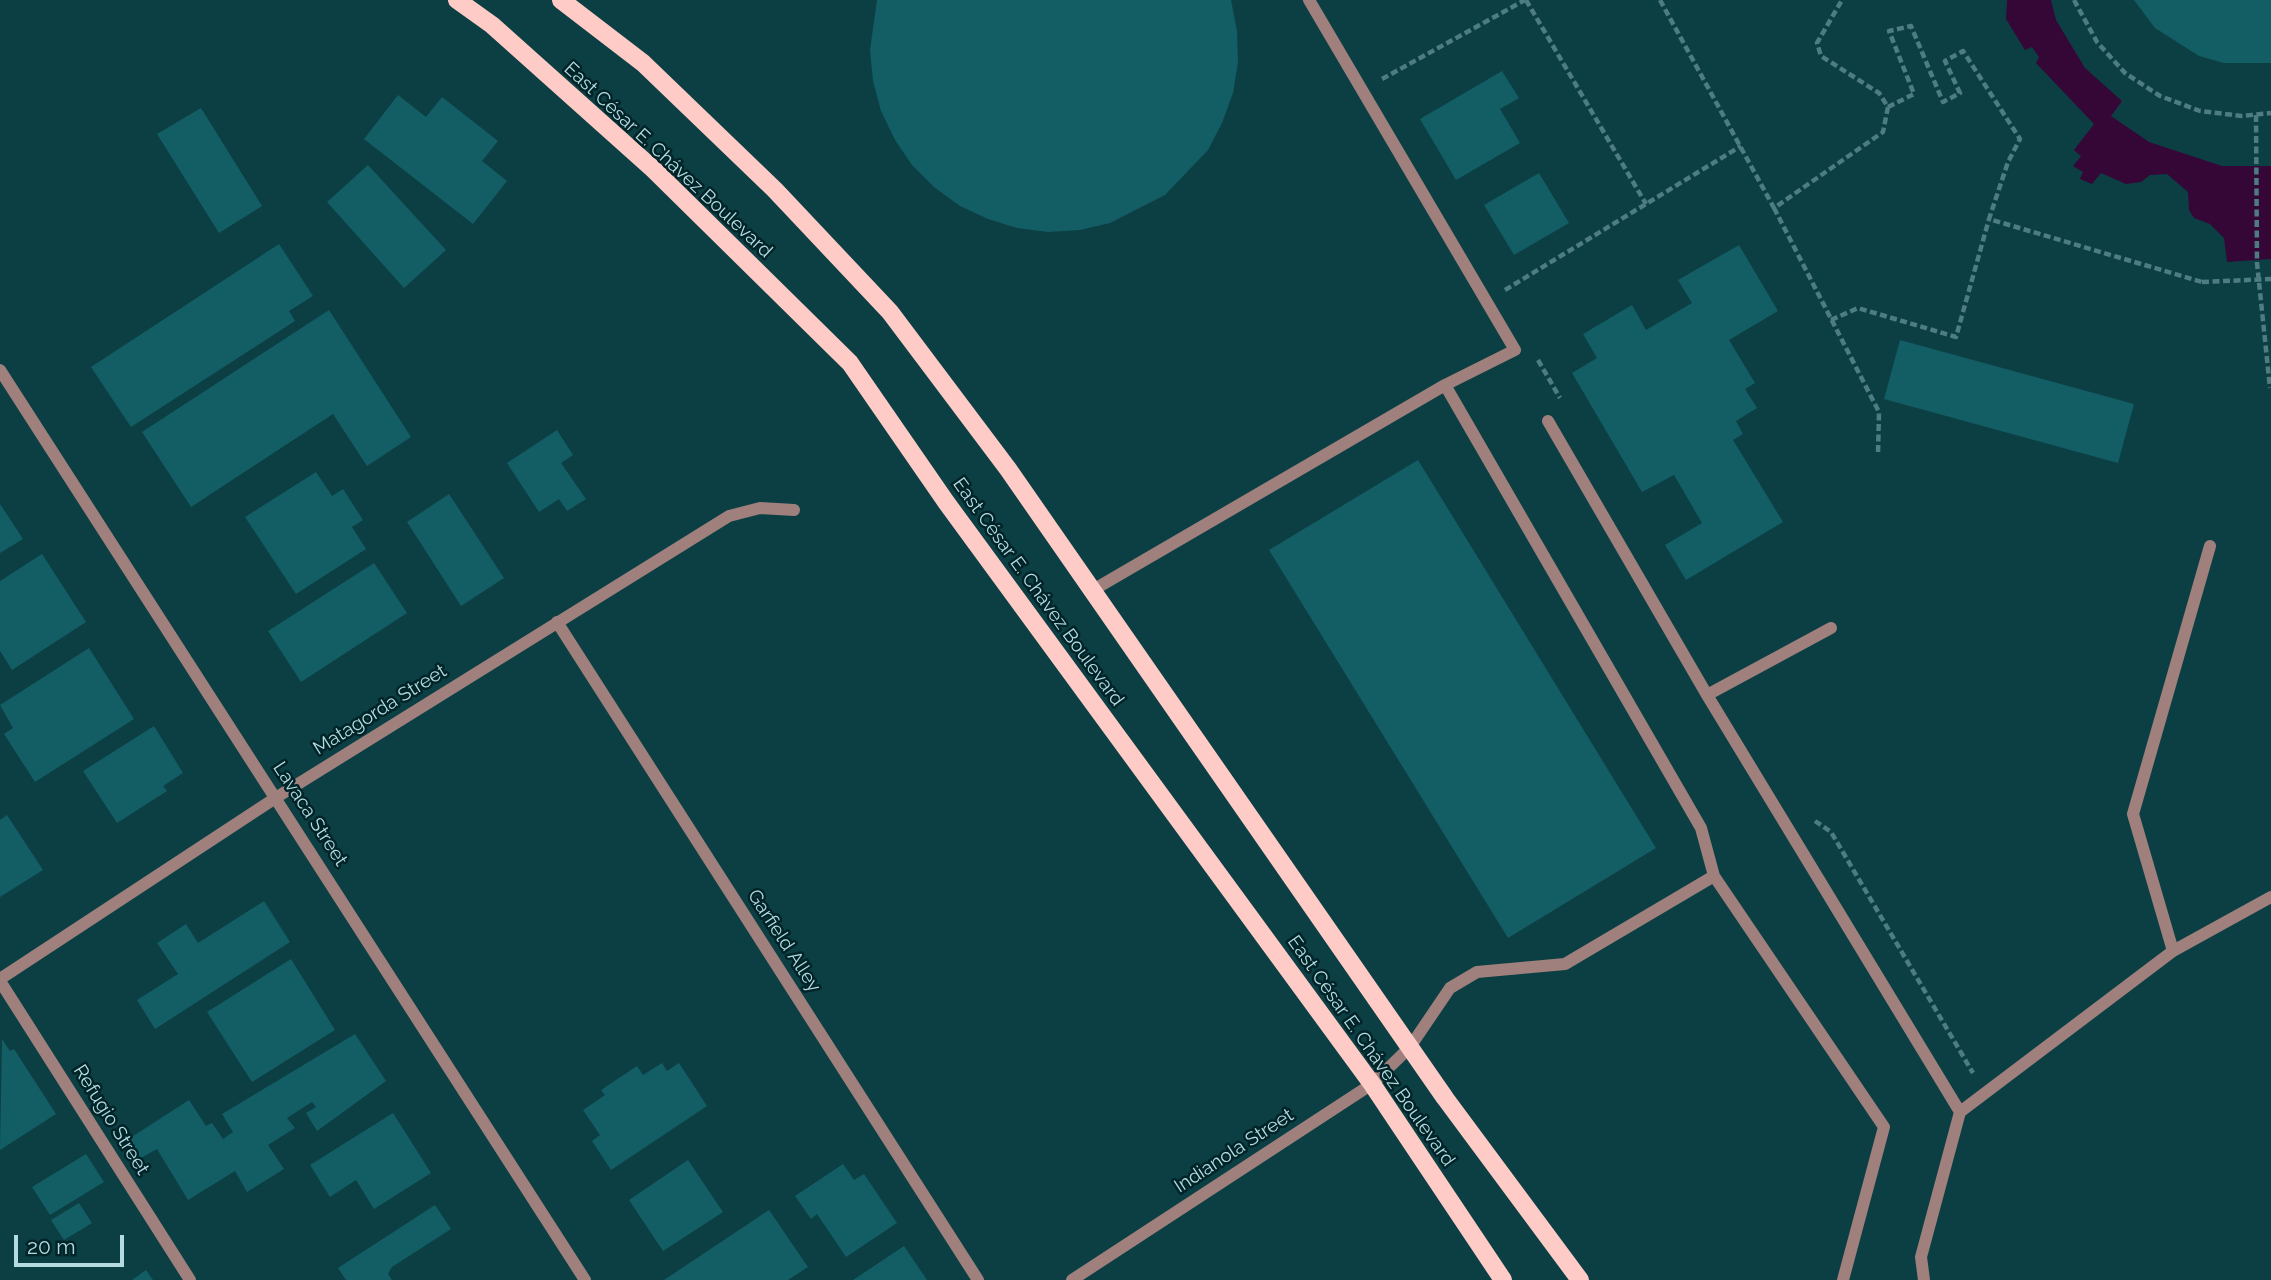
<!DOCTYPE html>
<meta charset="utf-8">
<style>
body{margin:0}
#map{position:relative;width:2271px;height:1280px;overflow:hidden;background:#0c3f44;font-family:Raleway,sans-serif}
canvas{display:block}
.scale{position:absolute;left:14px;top:1235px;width:110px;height:32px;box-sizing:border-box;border:4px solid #b3dbe0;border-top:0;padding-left:9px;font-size:21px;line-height:24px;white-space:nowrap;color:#b3dbe0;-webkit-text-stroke:5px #002428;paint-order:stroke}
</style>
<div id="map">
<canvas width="2271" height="1280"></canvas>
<div class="scale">20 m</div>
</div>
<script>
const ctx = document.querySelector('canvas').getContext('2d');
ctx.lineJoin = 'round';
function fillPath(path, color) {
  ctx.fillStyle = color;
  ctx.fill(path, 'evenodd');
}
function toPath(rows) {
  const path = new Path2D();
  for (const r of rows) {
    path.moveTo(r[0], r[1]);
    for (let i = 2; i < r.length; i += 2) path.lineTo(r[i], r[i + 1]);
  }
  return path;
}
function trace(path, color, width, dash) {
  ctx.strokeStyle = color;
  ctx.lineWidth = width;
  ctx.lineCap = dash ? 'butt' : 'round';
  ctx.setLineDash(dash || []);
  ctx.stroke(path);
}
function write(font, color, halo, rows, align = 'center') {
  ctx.font = font + ' Raleway,sans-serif';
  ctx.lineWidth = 5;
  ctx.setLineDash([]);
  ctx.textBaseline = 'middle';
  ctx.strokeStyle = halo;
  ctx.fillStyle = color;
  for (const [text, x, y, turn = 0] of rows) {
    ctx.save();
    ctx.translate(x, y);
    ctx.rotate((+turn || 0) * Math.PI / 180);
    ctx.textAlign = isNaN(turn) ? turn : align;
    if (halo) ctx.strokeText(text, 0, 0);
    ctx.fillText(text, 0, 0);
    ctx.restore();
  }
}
fillPath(toPath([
 [2007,0,2051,0,2056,20,2085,68,2122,101,2111,116,2149,142,2222,166,2271,166,2271,259,2227,262,2224,238,2210,224,2194,218,2189,210,2188,192,2167,174,2150,175,2141,182,2126,184,2101,173,2092,184,2080,179,2083,172,2073,166,2081,156,2074,150,2094,124,2036,63,2039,57,2032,47,2025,50,2006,19]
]), '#340737');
fillPath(toPath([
 [877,0,1231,0,1237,31,1238,62,1233,93,1222,123,1208,150,1165,195,1110,223,1080,230,1048,232,1017,228,988,219,960,206,934,187,912,165,895,140,881,111,873,81,870,50],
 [2134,0,2271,0,2271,63,2224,63,2199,56,2155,28],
 [1502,71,1519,98,1500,109,1520,143,1456,180,1420,119],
 [398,95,426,117,442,97,498,141,482,161,507,181,473,224,364,139],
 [201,108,262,206,219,233,157,134],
 [368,165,446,250,404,288,327,202],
 [1539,173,1569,223,1514,255,1484,205],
 [279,244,313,296,289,311,295,321,131,427,91,367],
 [1739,245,1778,311,1729,340,1755,383,1745,389,1757,408,1736,421,1743,434,1733,440,1783,522,1686,580,1665,545,1702,523,1674,475,1642,492,1572,373,1597,358,1583,334,1632,305,1646,330,1692,303,1678,280],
 [329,310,411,437,367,466,333,414,191,507,142,432],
 [1900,340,2134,404,2118,463,1884,399],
 [557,430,573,455,561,463,586,499,567,511,559,499,539,512,507,463],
 [1418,460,1656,848,1508,938,1269,550],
 [316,472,332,496,343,489,363,520,352,527,366,549,296,594,245,517],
 [449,494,504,578,461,606,407,522],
 [0,504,23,539,0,553],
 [42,554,86,622,12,670,0,651,0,581],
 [374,563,407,613,301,682,268,631],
 [89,648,134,719,35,782,4,734,13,728,0,705],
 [154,726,183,773,163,786,167,791,117,823,83,771],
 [7,815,43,870,0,897,0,820],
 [264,901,290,942,155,1029,137,1000,178,974,157,943,186,924,198,943],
 [291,959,335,1030,252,1082,207,1012],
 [355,1034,386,1081,317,1131,306,1113,316,1107,312,1102,287,1118,295,1128,268,1145,284,1169,247,1192,235,1171,188,1200,157,1149,139,1159,127,1140,189,1100,206,1126,212,1123,223,1139,233,1132,222,1114],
 [2,1039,10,1051,14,1049,56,1114,0,1150],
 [662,1063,667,1071,679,1063,707,1106,611,1170,592,1141,600,1135,583,1110,605,1095,601,1090,637,1066,643,1075],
 [393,1113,431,1173,374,1209,356,1180,330,1197,310,1165],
 [86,1154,104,1182,50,1215,32,1187],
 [688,1160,723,1212,663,1251,629,1200],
 [843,1164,854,1180,864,1174,897,1223,846,1257,817,1214,811,1219,795,1196],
 [79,1203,92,1223,64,1240,51,1220],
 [435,1205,451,1229,392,1267,388,1274,392,1280,346,1280,338,1268],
 [769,1210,808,1267,788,1280,664,1280],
 [904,1246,927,1280,853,1280],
 [146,1270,153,1280,132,1280]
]), '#135d64');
trace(toPath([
 [1526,0,1646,204],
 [1660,0,1774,208,1883,132,1888,107,1879,93,1821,56,1817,43,1842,0],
 [2074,0,2097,42,2125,73,2160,96,2200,111,2242,116,2271,113],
 [1382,79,1525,0],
 [1888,107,1914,94,1889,31,1911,26,1943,102,1960,93,1945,61,1963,51,2020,139,2008,162,1989,219,2202,282],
 [2256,115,2257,263,2270,388],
 [1774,208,1879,412,1878,455],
 [1505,290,1741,146],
 [1831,320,1858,308,1956,337,1989,219],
 [1538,360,1560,398],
 [1815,821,1831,832,1973,1073]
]), '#4d7c81', 4.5, [7, 3.5]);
trace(toPath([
 [0,370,585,1280],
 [1445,385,1701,828,1714,876,1884,1127,1843,1280],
 [1548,421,1707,695,1960,1112],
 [1093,590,1445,385,1515,350,1309,0],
 [557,622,978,1280],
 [1707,695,1831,628],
 [2173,951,2271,897],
 [0,979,277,797,729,516,760,508,794,510],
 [0,981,190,1280],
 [1072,1280,1372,1084,1410,1047,1450,988,1477,972,1565,964,1714,876],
 [1924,1280,1921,1257,1960,1112,2173,951,2133,814,2210,546]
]), '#9f807d', 12);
trace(toPath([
 [457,0,492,25,653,169,850,363,946,502,1372,1084,1503,1280],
 [561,0,643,63,775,190,890,312,1008,469,1445,1098,1580,1280]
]), '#fecbc6', 18);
trace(toPath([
 [2202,282,2271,279]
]), '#4d7c81', 4.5, [7, 3.5]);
write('19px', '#b3dbe0', '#002428', [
 ["East César E. Chávez Boulevard",668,160,43],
 ["East César E. Chávez Boulevard",1038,592,54],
 ["Matagorda Street",380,710,-32],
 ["Lavaca Street",310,814,57],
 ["Garfield Alley",784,941,57],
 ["East César E. Chávez Boulevard",1371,1051,55],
 ["Refugio Street",111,1120,58],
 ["Indianola Street",1234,1151,-33]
]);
</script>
